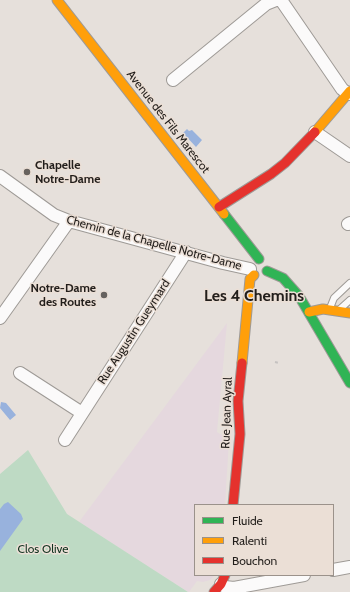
<!DOCTYPE html>
<style>
body{margin:0}
#map{position:relative;width:350px;height:592px;overflow:hidden;background:#e6e0db;font-family:Cabin,sans-serif}
canvas{display:block}
.legend{position:absolute;left:194px;top:504px;width:140px;height:72px;box-sizing:border-box;background:#ebdfd6;border:1px solid #9b928b;margin:0;padding:5px 7px;list-style:none;font-size:12px;color:#221e1b}
.legend li{display:flex;align-items:center;gap:8px;height:20px}
.legend b{width:20px;border:1px solid #9b928b}
</style>
<div id="map">
<canvas width="350" height="592"></canvas>
<ul class="legend">
<li><b style="height:5px;background:#30b455"></b>Fluide</li>
<li><b style="height:5px;background:#ff9f0a"></b>Ralenti</li>
<li><b style="height:5px;background:#e5322d"></b>Bouchon</li>
</ul>
</div>
<script>
const ctx = document.querySelector('canvas').getContext('2d');
ctx.lineJoin = 'round';
function fillPath(path, color) {
  ctx.fillStyle = color;
  ctx.fill(path, 'evenodd');
}
function toPath(rows) {
  const path = new Path2D();
  for (const r of rows) {
    path.moveTo(r[0], r[1]);
    for (let i = 2; i < r.length; i += 2) path.lineTo(r[i], r[i + 1]);
  }
  return path;
}
function trace(path, color, width, dash) {
  ctx.strokeStyle = color;
  ctx.lineWidth = width;
  ctx.lineCap = dash ? 'butt' : 'round';
  ctx.setLineDash(dash || []);
  ctx.stroke(path);
}
function write(font, color, halo, rows, align = 'center') {
  ctx.font = font + ' Cabin,sans-serif';
  ctx.lineWidth = 3;
  ctx.setLineDash([]);
  ctx.textBaseline = 'middle';
  ctx.strokeStyle = halo;
  ctx.fillStyle = color;
  for (const [text, x, y, turn = 0] of rows) {
    ctx.save();
    ctx.translate(x, y);
    ctx.rotate((+turn || 0) * Math.PI / 180);
    ctx.textAlign = isNaN(turn) ? turn : align;
    if (halo) ctx.strokeText(text, 0, 0);
    ctx.fillText(text, 0, 0);
    ctx.restore();
  }
}
fillPath(toPath([
 [227,323,217,432,229,440,225,505,195,505,195,575,215,575,210,580,203,582,197,581,189,592,188,592,79,522]
]), '#e5d8de');
fillPath(toPath([
 [28,450,67,514,188,592,0,592,0,474]
]), '#bedac4');
fillPath(toPath([
 [187,129,189,131,192,130,202,140,196,147,183,133],
 [1,402,6,403,16,415,10,420,0,408],
 [8,502,21,514,23,519,0,551,0,509,4,504]
]), '#98b2dd');
const lane = toPath([
 [330,308,334,298,350,283],
 [340,309,350,300]
]);
const street = toPath([
 [281,0,342,89,348,94],
 [173,80,266,4,276,0],
 [315,132,350,156],
 [0,176,54,215,69,221,223,263,250,269],
 [348,224,350,223],
 [0,318,69,221],
 [20,373,82,413],
 [65,440,186,252],
 [333,570,350,567],
 [221,584,225,587,234,588,304,575]
]);
const fast = toPath([
 [224,214,259,259],
 [267,271,283,278,299,296,350,383]
]);
const slow = toPath([
 [57,0,224,214],
 [315,132,350,91],
 [309,312,323,309,350,313],
 [242,363,250,279,254,275]
]);
const jam = toPath([
 [219,207,271,174,285,163,315,132],
 [233,505,240,434,238,401,242,363],
 [214,592,221,584,225,575]
]);
trace(lane, '#9e9a96', 8);
trace(street, '#9e9a96', 14);
trace(fast, '#9e9a96', 11);
trace(slow, '#9e9a96', 11);
trace(jam, '#9e9a96', 11);
trace(toPath([
 [275,362,279,363]
]), '#c5c2c0', 2, [3, 2]);
trace(lane, '#fbfafa', 6);
trace(street, '#fbfafa', 12);
trace(fast, '#30b455', 9);
trace(slow, '#ff9f0a', 9);
trace(jam, '#e5322d', 9);
for (const [x, y, r, color] of [
 [27,172,4,"#67625e"],
 [104,295,4,"#67625e"]
]) {
  const dot = new Path2D();
  dot.arc(x, y, r, 0, 2 * Math.PI);
  ctx.fillStyle = color;
  ctx.fill(dot);
  trace(dot, '#ebdfd6', 1.5);
}
write('12px', '#221e1b', '#ebdfd6', [
 ["Avenue des Fils Marescot",168,122,52],
 ["Chemin de la Chapelle Notre-Dame",154,243,15],
 ["Rue Augustin Gueymard",134,332,-57],
 ["Rue Jean Ayral",227,413,-88]
]);
write('bold 12px', '#221e1b', '#ebdfd6', [
 ["Chapelle",35,165],
 ["Notre-Dame",35,179],
 ["Notre-Dame",96,288,"right"],
 ["des Routes",96,302,"right"]
], 'left');
write('12px', '#0f321e', '#ebdfd6', [
 ["Clos Olive",43,549]
]);
write('bold 16px', '#221e1b', '#ebdfd6', [
 ["Les 4 Chemins",254,296]
]);
</script>
